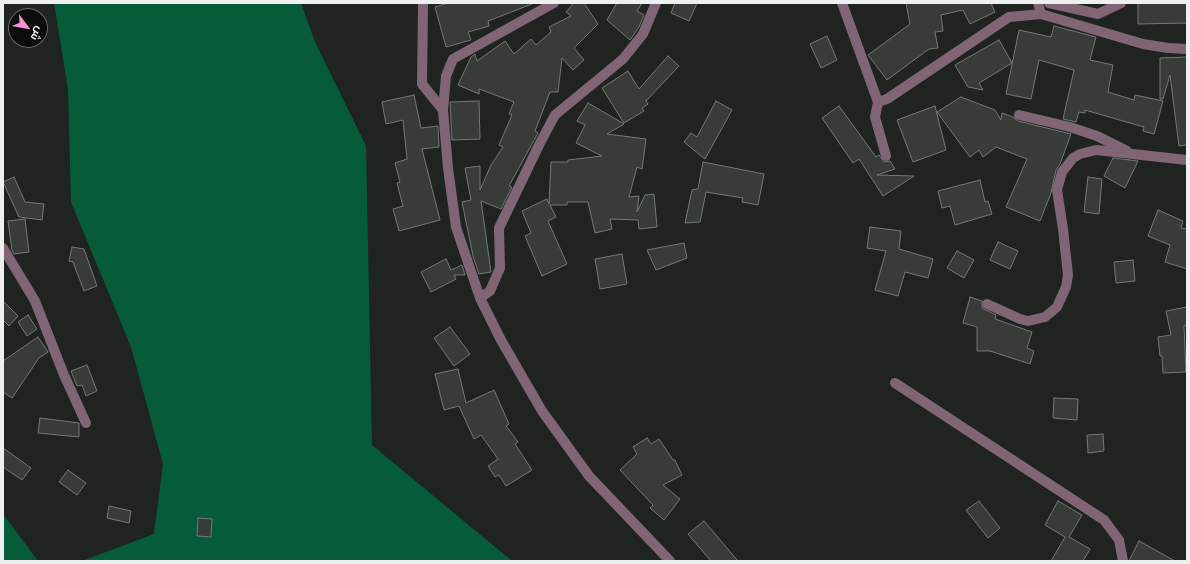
<!DOCTYPE html>
<meta charset="utf-8">
<style>
body{margin:0}
#map{position:relative;width:1190px;height:564px;overflow:hidden;background:#1f2421;font-family:"Asap Condensed",Cairo,sans-serif}
canvas{display:block}
.frame{position:absolute;inset:0;border:4px solid #edf0ee;pointer-events:none}
.north{position:absolute;left:8px;top:8px;width:40px;height:40px;box-sizing:border-box;background:#0a0d0b;border:1px solid #656866;border-radius:50%;rotate:122deg;font-size:11px;font-weight:700;line-height:16px;text-align:center;color:#edf0ee}
.north::after{content:'';display:block;margin:auto;width:14px;height:18px;background:#f690cf;clip-path:polygon(50% 0,100% 100%,50% 72%,0 100%)}
</style>
<div id="map">
<canvas width="1190" height="564"></canvas>
<div class="frame"></div>
<div class="north">ش</div>
</div>
<script>
const ctx = document.querySelector('canvas').getContext('2d');
ctx.lineJoin = 'round';
function fillPath(path, color) {
  ctx.fillStyle = color;
  ctx.fill(path, 'evenodd');
}
function toPath(rows) {
  const path = new Path2D();
  for (const r of rows) {
    path.moveTo(r[0], r[1]);
    for (let i = 2; i < r.length; i += 2) path.lineTo(r[i], r[i + 1]);
  }
  return path;
}
function trace(path, color, width, dash) {
  ctx.strokeStyle = color;
  ctx.lineWidth = width;
  ctx.lineCap = dash ? 'butt' : 'round';
  ctx.setLineDash(dash || []);
  ctx.stroke(path);
}
fillPath(toPath([
 [54,3,301,3,315,42,366,146,372,445,512,561,82,561,154,534,163,464,131,347,71,202,68,89],
 [3,514,38,561,3,561]
]), '#065c38');
const building = toPath([
 [448,3,532,3,532,4,488,21,489,26,468,32,471,40,446,47,435,7,448,3],
 [574,3,584,3,598,24,574,48,584,60,573,70,562,58,558,92,550,92,535,131,538,133,509,186,512,187,501,209,481,201,491,272,479,274,473,256,462,202,471,200,465,168,480,166,480,190,491,165,503,147,499,145,512,115,509,114,514,102,479,89,479,94,458,85,471,57,475,54,477,61,505,41,514,54,531,39,536,45,551,32,549,27,571,16,566,12,574,3],
 [617,3,642,3,637,11,644,15,639,27,630,40,607,20,617,3],
 [675,3,697,3,689,21,671,13,675,3],
 [906,3,991,3,995,12,970,24,963,10,941,15,943,31,935,32,938,48,929,49,887,80,868,55,910,24,906,3],
 [1138,3,1187,3,1187,23,1138,24,1138,3],
 [1054,26,1096,37,1090,60,1113,65,1108,92,1134,100,1135,95,1163,101,1154,134,1143,131,1144,127,1085,110,1085,113,1079,112,1076,122,1063,119,1074,70,1039,60,1031,99,1006,94,1019,30,1051,37,1054,26],
 [827,36,837,60,821,68,810,44,827,36],
 [999,40,1012,63,979,83,983,90,968,87,955,65,999,40],
 [668,56,679,66,646,101,648,104,642,108,644,111,624,123,602,88,628,71,639,89,668,56],
 [1187,57,1187,145,1179,146,1170,75,1163,99,1160,99,1160,58,1187,57],
 [414,95,421,128,438,126,439,147,422,149,440,220,399,231,393,209,403,206,397,183,400,182,395,163,407,159,403,120,386,124,382,102,414,95],
 [961,97,995,110,1001,120,1002,113,1013,117,1018,121,1071,134,1060,164,1056,170,1051,193,1040,221,1006,207,1027,159,996,147,983,157,979,150,970,157,937,112,961,97],
 [479,101,480,139,452,140,450,102,479,101],
 [716,101,732,110,705,159,684,142,691,133,697,137,716,101],
 [588,103,624,124,607,134,646,139,642,169,637,167,629,197,639,196,637,212,645,195,654,194,657,227,639,229,638,220,610,219,612,229,595,233,588,202,567,202,567,205,550,205,556,217,548,221,567,264,542,276,525,236,531,233,522,211,547,199,549,204,551,162,568,162,568,160,602,156,576,143,585,125,577,121,588,103],
 [839,106,876,157,879,155,884,162,890,161,895,169,877,175,914,176,883,196,859,159,853,163,822,118,839,106],
 [935,106,946,150,913,162,897,120,935,106],
 [1113,158,1138,161,1125,188,1104,176,1113,158],
 [703,162,764,174,758,205,742,202,743,198,706,192,700,222,685,223,692,190,698,189,703,162],
 [14,177,25,202,44,204,42,220,19,217,3,182,14,177],
 [1088,177,1102,179,1099,214,1084,212,1088,177],
 [980,180,985,202,988,201,992,214,955,225,950,206,942,208,938,191,980,180],
 [1158,210,1183,221,1181,228,1187,229,1187,269,1165,262,1170,245,1148,236,1158,210],
 [25,219,29,252,14,254,12,250,8,221,25,219],
 [870,227,901,231,899,249,933,259,928,278,905,272,898,296,875,290,886,251,867,248,870,227],
 [998,242,1018,251,1010,269,990,260,998,242],
 [684,243,687,258,656,270,647,250,684,243],
 [72,247,84,249,97,286,84,291,73,262,69,261,72,247],
 [957,251,974,260,964,278,947,268,957,251],
 [622,254,627,284,600,289,595,259,622,254],
 [446,259,451,270,462,265,465,275,454,275,456,279,431,292,421,272,446,259],
 [1133,260,1135,281,1116,283,1114,262,1133,260],
 [970,297,982,301,982,308,996,315,995,319,1032,332,1027,348,1034,351,1030,364,990,351,977,351,977,327,963,323,970,297],
 [3,301,18,316,9,326,3,320,3,301],
 [1187,307,1187,325,1184,326,1186,372,1163,373,1162,356,1160,356,1158,337,1171,335,1166,311,1187,307],
 [28,315,37,329,27,336,18,322,28,315],
 [450,327,470,354,454,366,434,338,450,327],
 [38,337,48,352,39,358,12,398,3,392,3,361,38,337],
 [87,365,97,391,86,396,82,385,77,386,71,371,87,365],
 [458,369,466,403,494,390,509,424,506,426,518,442,515,444,532,470,506,486,499,475,495,477,488,466,498,459,481,435,474,439,459,406,444,410,435,374,458,369],
 [1054,398,1078,399,1077,420,1053,418,1054,398],
 [40,418,79,423,79,437,38,433,40,418],
 [1103,434,1104,451,1088,453,1087,435,1103,434],
 [647,438,651,444,659,439,673,460,675,460,682,475,663,485,680,499,664,520,650,508,653,505,620,470,637,454,633,447,647,438],
 [3,448,31,468,22,480,3,467,3,448],
 [68,470,86,483,77,495,59,482,68,470],
 [979,501,1000,528,988,538,966,510,979,501],
 [1058,501,1082,515,1069,537,1090,549,1083,561,1051,561,1065,537,1045,525,1058,501],
 [109,506,131,511,129,523,107,518,109,506],
 [198,518,212,519,211,537,197,536,198,518],
 [704,521,738,561,711,561,688,534,704,521],
 [1139,541,1175,561,1129,561,1139,541]
]);
fillPath(building, '#373c39');
trace(building, '#737a76', 1);
trace(toPath([
 [423,3,422,84,443,110,448,168,456,227,480,298,501,340,542,411,589,476,670,561],
 [842,3,878,102,887,99,1009,17,1041,14,1143,44,1168,48,1187,49],
 [1038,3,1041,14],
 [1049,3,1098,14,1121,3],
 [878,102,875,117,886,156],
 [443,110,446,76,453,59,554,3],
 [1019,115,1070,127,1097,136,1127,151],
 [3,248,35,301,64,375,86,423],
 [480,298,490,291,500,268,499,228,540,143,555,115,623,59,643,34,656,3],
 [987,304,1020,319,1028,321,1045,317,1057,307,1066,287,1068,275,1063,229,1057,190,1062,172,1073,158,1080,154,1096,150,1187,160],
 [895,383,1104,520,1119,540,1123,561]
]), '#816575', 10);
</script>
